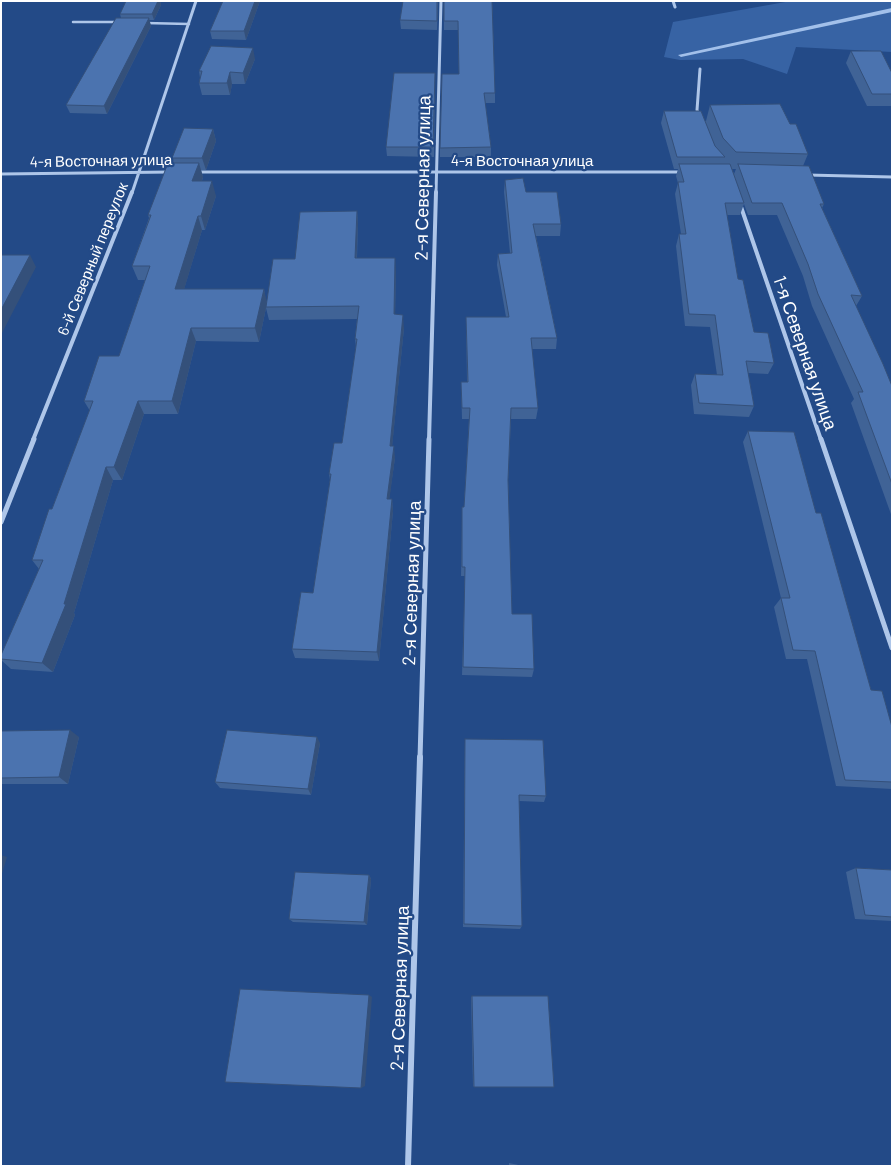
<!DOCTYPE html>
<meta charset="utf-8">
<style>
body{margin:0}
#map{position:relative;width:893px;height:1167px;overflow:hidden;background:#234a87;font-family:Barlow,sans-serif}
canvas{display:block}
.frame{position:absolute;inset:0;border:2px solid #fff;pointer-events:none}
</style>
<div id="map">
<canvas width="893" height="1167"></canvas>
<div class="frame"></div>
</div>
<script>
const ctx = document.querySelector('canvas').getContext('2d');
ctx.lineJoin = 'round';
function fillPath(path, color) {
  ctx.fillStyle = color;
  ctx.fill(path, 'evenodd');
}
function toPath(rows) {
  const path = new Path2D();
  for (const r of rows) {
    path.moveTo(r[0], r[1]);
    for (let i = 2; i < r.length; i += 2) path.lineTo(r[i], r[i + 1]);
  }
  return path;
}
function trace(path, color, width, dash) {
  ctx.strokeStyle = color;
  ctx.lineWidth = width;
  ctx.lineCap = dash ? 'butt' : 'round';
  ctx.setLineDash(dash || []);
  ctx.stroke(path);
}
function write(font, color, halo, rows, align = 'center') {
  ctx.font = font + ' Barlow,sans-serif';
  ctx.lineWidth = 4.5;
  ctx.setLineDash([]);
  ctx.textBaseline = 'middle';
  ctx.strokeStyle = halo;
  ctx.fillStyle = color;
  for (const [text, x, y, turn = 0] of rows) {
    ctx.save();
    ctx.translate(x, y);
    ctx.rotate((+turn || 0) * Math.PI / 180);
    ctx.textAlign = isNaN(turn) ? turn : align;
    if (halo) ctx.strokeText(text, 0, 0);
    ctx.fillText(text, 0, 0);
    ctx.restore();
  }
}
fillPath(toPath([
 [791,1,892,1,892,52,796,47,787,74,743,59,680,60,664,57,673,22]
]), '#3763a4');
fillPath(toPath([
 [892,8,892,12,681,57,678,55,892,8]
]), '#a2c0ea');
trace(toPath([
 [73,22,118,22],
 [145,23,189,24]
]), '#aec6e9', 2.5);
trace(toPath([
 [673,1,675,7],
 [699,115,697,110,700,69],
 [195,172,681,172],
 [1,174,171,172],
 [807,175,892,177],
 [132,193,196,1],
 [436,193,441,1]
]), '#aec6e9', 3);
trace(toPath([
 [740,204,821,440],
 [33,440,132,192],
 [429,440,436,192]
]), '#aec6e9', 4);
trace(toPath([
 [821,439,892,648],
 [1,522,34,439],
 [420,759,429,439]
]), '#aec6e9', 5);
trace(toPath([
 [408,1166,420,757]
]), '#aec6e9', 6);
fillPath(toPath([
 [160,1,161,5,154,20,149,20,151,26,107,114,70,113,66,105,121,18,120,14],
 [223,1,260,1,246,40,212,39,210,31],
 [438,1,437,30,401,29,400,20],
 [444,1,492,1,495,93,495,103,485,103,491,147,491,157,440,157,440,148,459,74,458,30,444,30],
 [851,51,892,73,892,106,867,106,846,63],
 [255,59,245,84,232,84,230,95,202,95,199,83,200,78,199,71],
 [435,83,434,157,387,156,386,147],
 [710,105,790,124,808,154,803,166,824,204,822,208,862,296,856,306,892,386,892,517,851,403,854,399,812,306,803,276,777,215,748,215,744,204,740,215,727,215,738,279,754,332,774,363,768,374,748,373,754,406,749,417,694,414,691,385,695,374,717,375,710,327,685,326,676,246,679,234,681,234,675,194,678,183,676,176,678,169,674,169,661,123,664,111,706,121],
 [732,169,736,169,734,174],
 [213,129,216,141,206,170,201,170,203,177,202,181,216,196,205,230,202,230,184,289,264,289,266,302,295,259,357,211,358,224,357,258,396,271,395,314,404,328,392,446,395,458,389,499,392,499,393,511,379,661,295,658,292,649,313,593,330,480,329,474,342,443,356,347,355,339,357,319,269,320,266,308,259,342,196,341,178,414,144,414,122,480,113,480,74,613,75,615,53,672,11,669,1,660,1,655,39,569,32,560,90,411,84,401,119,356,145,280,138,280,132,266,149,218,148,215,173,163,172,158],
 [505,180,526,192,561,224,560,236,536,236,557,338,556,349,532,349,538,408,536,419,511,419,508,480,512,614,534,669,532,677,462,675,465,576,461,576,462,517,464,507,469,419,462,419,461,382,467,382,466,317,506,317,497,265,498,254,510,253,504,192],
 [748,431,816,513,871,690,892,727,892,789,836,786,807,659,786,659,774,607,781,598,743,442],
 [1,731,79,737,68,784,1,784],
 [465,739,546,796,544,802,519,801,522,926,520,929,463,927],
 [320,743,311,795,220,788,215,782],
 [856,868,892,870,892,921,855,919,846,872],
 [369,875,371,879,367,925,293,922,289,919],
 [472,996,474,1087,473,1086,471,997],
 [509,1163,523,1166,509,1166]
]), '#406396');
fillPath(toPath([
 [158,1,160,1,161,5,154,20,152,14],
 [255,1,260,1,246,40,244,31],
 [149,18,151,26,107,114,104,106],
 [253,48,255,59,245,84,243,73],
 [230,72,232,84,230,95,227,83],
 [213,129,216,141,206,170,202,158],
 [199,163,203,177,197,195,192,181],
 [212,181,216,196,205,230,201,216],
 [357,211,358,224,356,272,355,258],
 [198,216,202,230,180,303,175,289],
 [30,255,36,267,1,335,1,310],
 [395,258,396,271,395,327,394,314],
 [264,289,267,303,259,342,255,328],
 [403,315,404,328,391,458,390,446],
 [191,328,196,341,178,414,172,401],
 [138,401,144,414,122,480,114,467],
 [394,446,395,458,388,510,387,499],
 [106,467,113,480,74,613,75,615,53,672,42,663,64,604],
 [392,499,393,511,379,661,377,652],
 [70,730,79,737,68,784,59,777],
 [317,737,320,743,311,795,308,789],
 [1,855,7,857,1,877],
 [369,875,371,879,367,925,364,922],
 [369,995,372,997,365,1086,361,1088]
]), '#34507a');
const building = toPath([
 [126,1,158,1,152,14,120,14,126,1],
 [223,1,255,1,244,31,210,31,223,1],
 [403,1,437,1,437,21,400,20,403,1],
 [444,1,492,1,495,93,484,93,491,147,440,148,442,74,459,74,458,21,444,21,444,1],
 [116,18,149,18,104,106,66,105,116,18],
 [211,46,253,48,243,73,230,72,227,83,199,83,202,71,199,71,211,46],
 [851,51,881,51,892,73,892,94,872,94,851,51],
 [394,73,435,73,433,147,386,147,394,73],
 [780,104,790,124,796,124,808,154,736,152,723,138,710,105,780,104],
 [664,111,701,111,715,146,725,157,677,157,664,111],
 [184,128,213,129,202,158,172,158,184,128],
 [168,163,199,163,192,181,212,181,201,216,198,216,175,289,264,289,255,328,191,328,172,401,138,401,114,467,106,467,64,604,66,604,42,663,1,659,1,655,43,560,32,560,49,509,52,509,93,401,84,401,99,356,119,356,150,266,132,266,151,215,148,215,168,163],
 [679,164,730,164,744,203,725,203,738,279,743,280,754,332,768,333,774,363,746,361,754,406,699,403,695,374,723,375,715,315,689,314,679,234,686,234,678,182,684,182,679,164],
 [738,164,809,166,824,204,820,204,862,296,851,295,883,364,892,386,892,484,858,392,863,392,818,294,808,264,782,203,752,203,738,164],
 [523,178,526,192,557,192,561,224,533,224,557,338,531,338,538,408,511,408,508,480,512,614,532,614,534,669,463,667,465,567,462,567,462,507,464,507,470,408,462,408,461,382,468,382,466,317,509,317,498,254,512,253,505,180,523,178],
 [357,211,355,258,395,258,394,314,403,315,390,446,394,446,387,499,392,499,377,652,292,649,301,592,313,593,331,474,329,474,334,443,342,443,357,339,355,339,359,306,266,307,273,259,295,259,300,212,357,211],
 [1,255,30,255,1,310,1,255],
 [748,431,794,432,816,513,821,513,871,690,882,691,892,727,892,782,845,780,815,651,793,650,781,598,790,598,748,431],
 [70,730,59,777,1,778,1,731,70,730],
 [227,730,317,737,308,789,215,782,227,730],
 [465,739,543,740,546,796,519,795,522,926,464,924,465,739],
 [856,868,892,870,892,917,865,915,856,868],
 [295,872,369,875,364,922,289,919,295,872],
 [240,989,369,995,361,1088,225,1082,240,989],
 [472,996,548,996,554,1087,474,1087,472,996]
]);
fillPath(building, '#4b73af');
trace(building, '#34507a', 1);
write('15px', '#fff', '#234a87', [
 ["4-я Восточная улица",101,161,-1],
 ["4-я Восточная улица",522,161],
 ["6-й Северный переулок",93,259,-68]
]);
write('18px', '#fff', '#234a87', [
 ["2-я Северная улица",423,178,-89],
 ["1-я Северная улица",805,353,71],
 ["2-я Северная улица",412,583,-88],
 ["2-я Северная улица",400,988,-88]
]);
</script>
